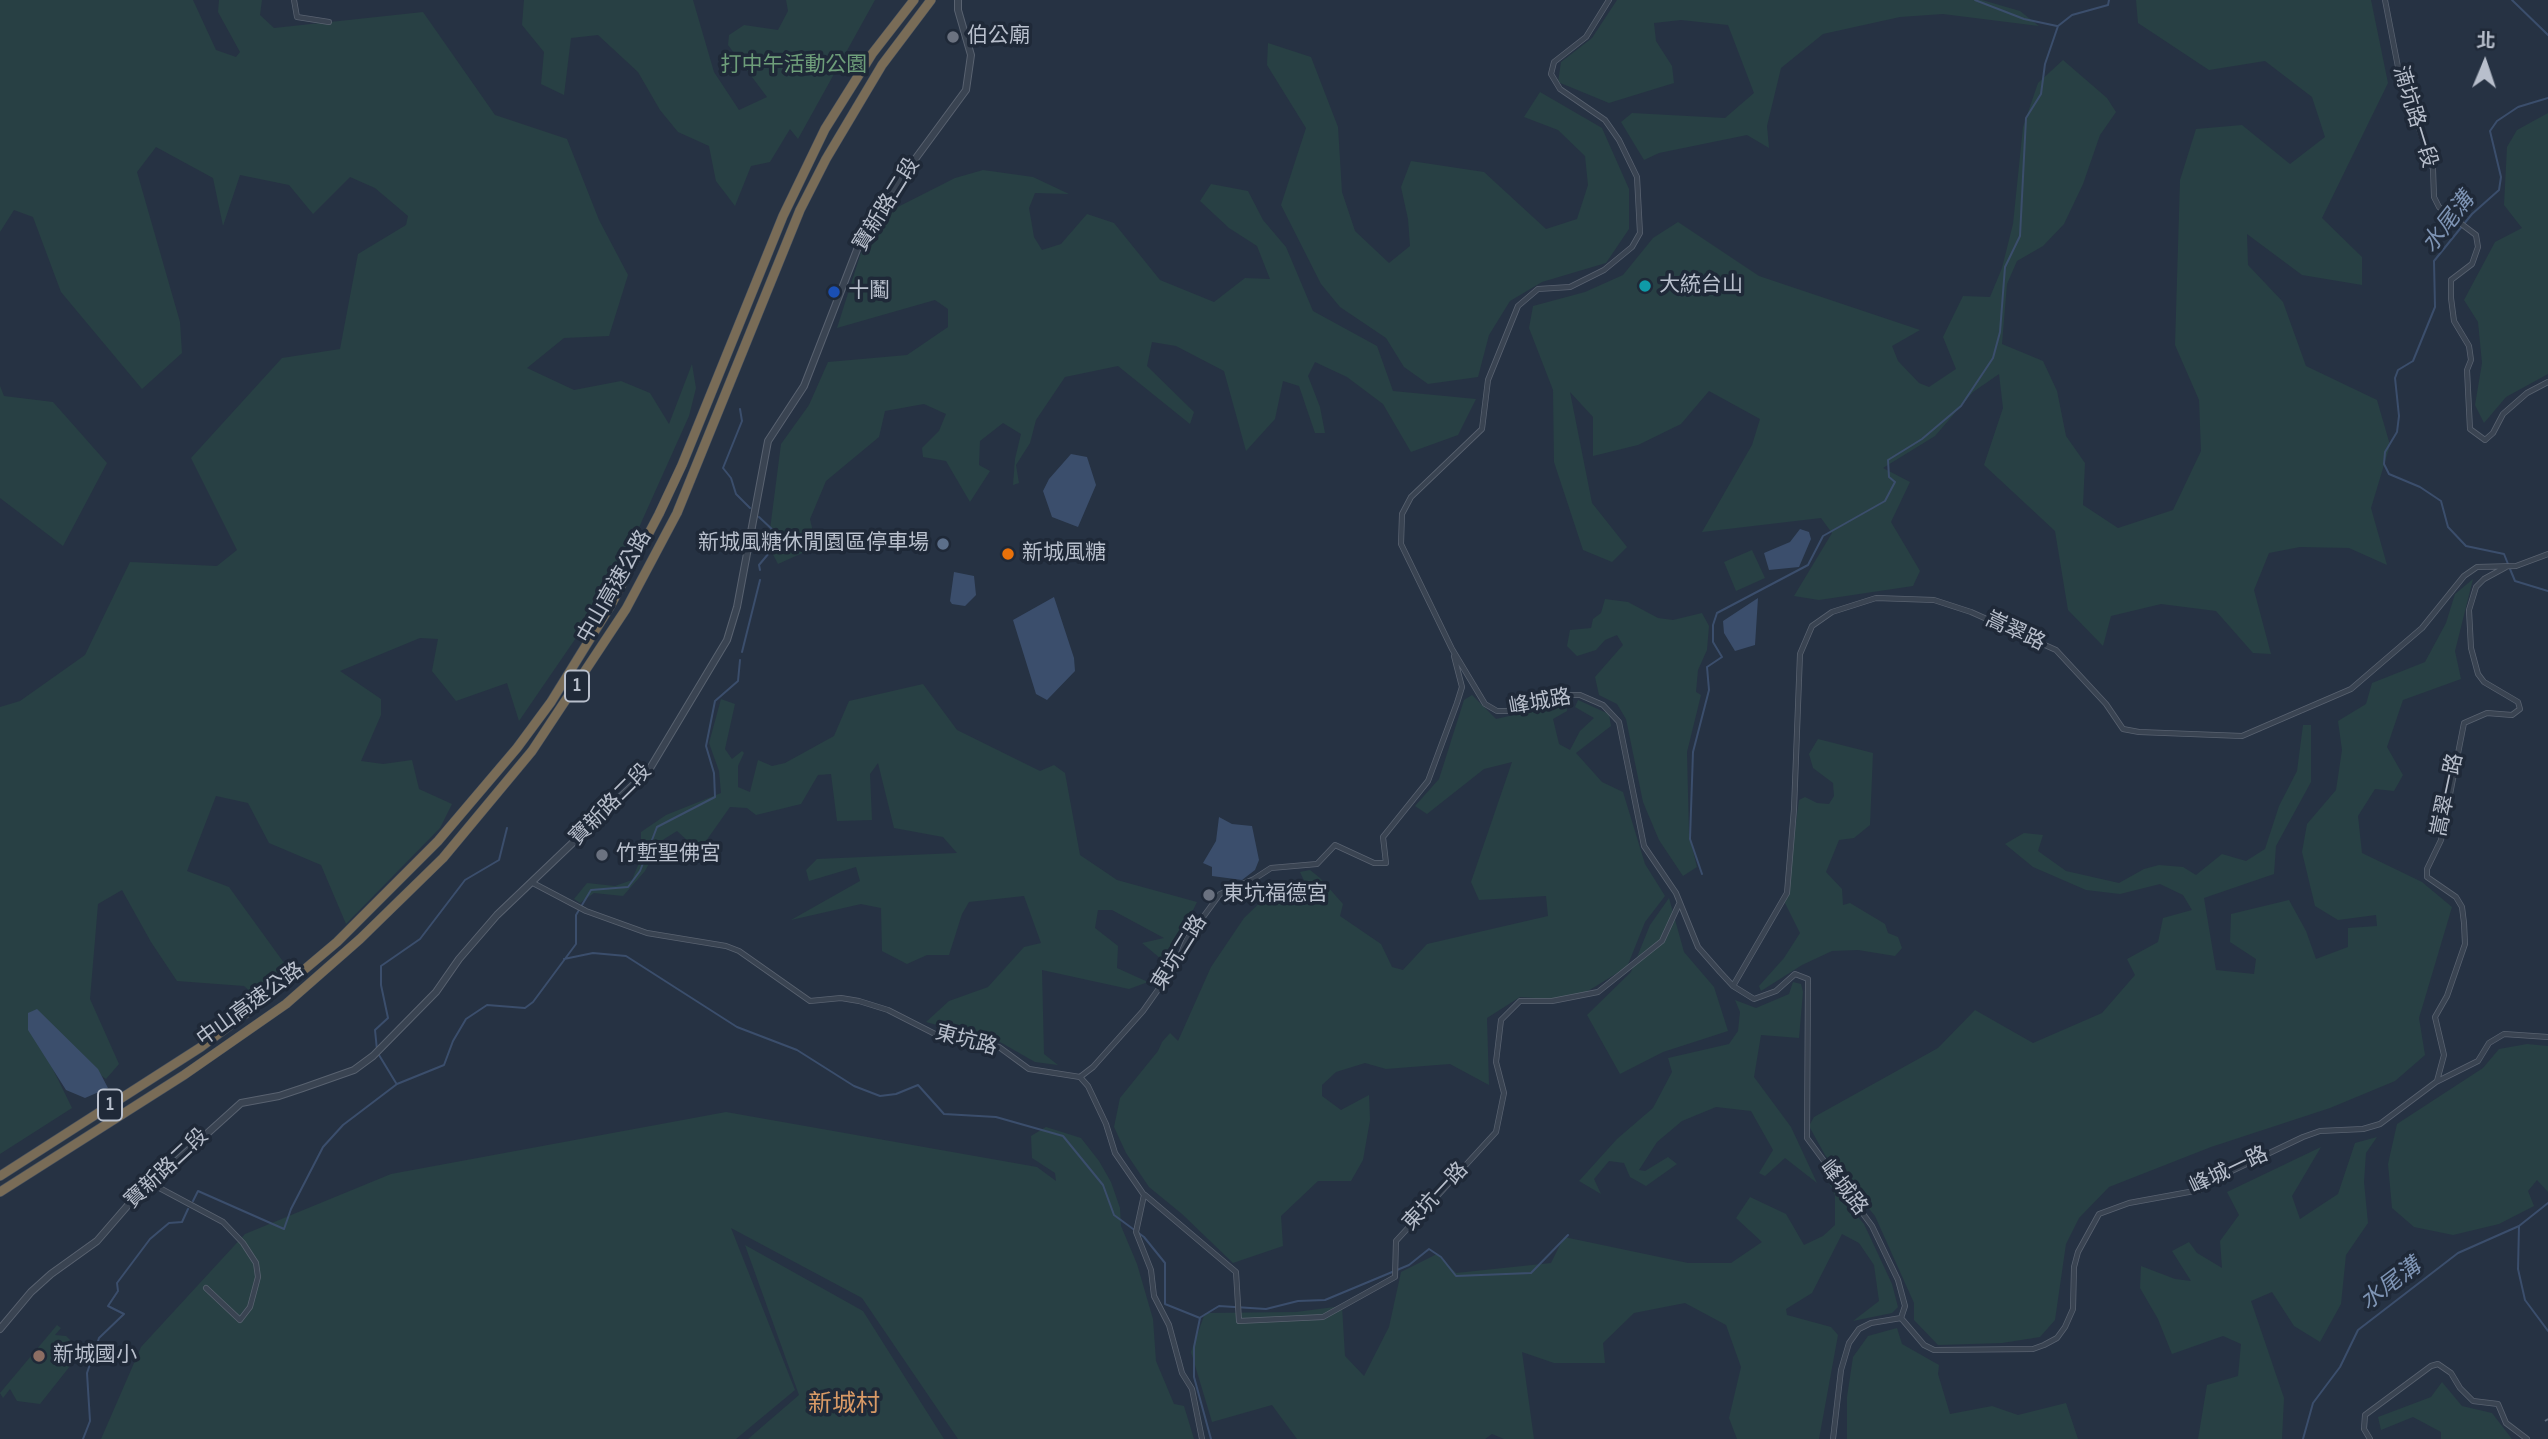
<!DOCTYPE html>
<meta charset="utf-8">
<style>
body{margin:0}
#map{position:relative;width:2548px;height:1439px;overflow:hidden;background:#263243;font-family:"Sofia Sans Condensed","Noto Sans TC",sans-serif}
canvas{display:block}
.north{position:absolute;left:2450px;top:28px;width:70px;height:70px;-webkit-text-stroke:5px #1f2938;paint-order:stroke;rotate:2deg;font-size:19px;font-weight:700;line-height:28px;text-align:center;color:#b8bfcc}
.north::after{content:'';display:block;margin:auto;width:24px;height:32px;background:#b8bfcc;clip-path:polygon(50% 0,100% 100%,50% 72%,0 100%)}
</style>
<div id="map">
<canvas width="2548" height="1439"></canvas>
<div class="north">北</div>
</div>
<script>
const ctx = document.querySelector('canvas').getContext('2d');
ctx.lineJoin = 'round';
function fillPath(path, color) {
  ctx.fillStyle = color;
  ctx.fill(path, 'evenodd');
}
function toPath(rows) {
  const path = new Path2D();
  for (const r of rows) {
    path.moveTo(r[0], r[1]);
    for (let i = 2; i < r.length; i += 2) path.lineTo(r[i], r[i + 1]);
  }
  return path;
}
function trace(path, color, width, dash) {
  ctx.strokeStyle = color;
  ctx.lineWidth = width;
  ctx.lineCap = dash ? 'butt' : 'round';
  ctx.setLineDash(dash || []);
  ctx.stroke(path);
}
function write(font, color, halo, rows, align = 'center') {
  ctx.font = font + ' "Sofia Sans Condensed","Noto Sans TC",sans-serif';
  ctx.lineWidth = 7;
  ctx.setLineDash([]);
  ctx.textBaseline = 'middle';
  ctx.strokeStyle = halo;
  ctx.fillStyle = color;
  for (const [text, x, y, turn = 0] of rows) {
    ctx.save();
    ctx.translate(x, y);
    ctx.rotate((+turn || 0) * Math.PI / 180);
    ctx.textAlign = isNaN(turn) ? turn : align;
    if (halo) ctx.strokeText(text, 0, 0);
    ctx.fillText(text, 0, 0);
    ctx.restore();
  }
}
fillPath(toPath([
 [0,0,193,0,216,50,236,57,240,52,218,12,219,0,262,0,260,15,274,28,423,12,495,115,567,139,599,220,628,275,609,336,564,338,527,368,574,390,621,381,650,393,669,424,692,364,696,388,689,416,615,581,519,721,507,683,456,701,432,671,438,639,420,638,340,671,381,699,381,715,361,761,383,764,412,760,419,789,452,804,440,828,346,924,321,865,269,843,248,803,216,796,187,871,229,887,287,967,253,994,244,986,177,981,151,942,122,890,98,904,90,999,119,1064,106,1079,54,1041,45,1053,72,1108,0,1154,0,707,20,701,85,655,130,562,217,566,237,550,191,458,282,358,340,349,358,254,406,225,408,216,375,188,350,177,313,214,289,185,240,175,223,226,213,178,156,147,137,172,180,322,182,353,142,389,61,292,33,217,14,210,0,232],
 [524,0,693,0,714,72,739,110,767,97,728,45,729,35,744,25,778,30,788,11,786,0,875,0,798,139,790,129,770,162,751,166,735,206,716,181,709,146,678,132,660,110,638,72,598,35,571,38,564,95,541,84,544,52,522,25],
 [1617,0,1982,0,2020,11,2039,26,1943,14,1900,17,1823,34,1781,68,1767,126,1769,148,1747,135,1659,153,1644,160,1621,122,1632,113,1725,118,1754,93,1728,25,1681,20,1654,23,1656,41,1672,66,1674,83,1609,103,1558,82,1561,62,1592,38],
 [2136,0,2371,0,2388,83,2322,218,2362,257,2362,285,2302,275,2247,234,2248,265,2283,302,2306,366,2377,400,2390,445,2371,508,2387,565,2349,548,2300,547,2269,553,2254,590,2271,654,2253,653,2216,611,2161,604,2111,616,2103,646,2068,610,2055,531,1984,465,2003,408,1999,374,1973,392,1935,436,1883,468,1910,482,1891,522,1920,571,1913,586,1819,600,1794,596,1832,533,1821,518,1702,532,1752,445,1760,419,1709,391,1681,424,1638,445,1593,456,1593,417,1570,392,1592,503,1627,547,1612,562,1583,550,1554,462,1553,390,1529,328,1533,306,1585,292,1623,275,1653,238,1678,222,1759,276,1920,330,1892,346,1898,361,1919,383,1929,387,1956,369,1943,337,1963,296,1990,297,2002,268,2013,224,2023,127,2038,83,2063,60,2107,98,2116,112,2100,135,2083,184,2064,224,2043,246,2017,261,2007,284,2002,344,2043,361,2057,391,2066,436,2085,463,2083,505,2118,528,2173,510,2201,451,2199,400,2175,345,2180,180,2196,129,2242,125,2290,164,2325,137,2312,97,2265,61,2209,70,2138,23],
 [1268,43,1311,57,1338,127,1342,192,1355,231,1389,263,1410,246,1408,219,1401,187,1411,161,1484,172,1546,229,1577,219,1588,185,1585,156,1558,130,1524,117,1540,92,1602,128,1629,189,1629,229,1606,263,1542,282,1510,301,1489,335,1478,377,1428,384,1404,367,1386,338,1340,307,1321,284,1281,205,1306,128,1267,65],
 [2548,113,2548,374,2506,397,2484,423,2475,405,2482,363,2478,322,2464,300,2495,242,2522,228,2504,205,2507,147,2517,130],
 [983,170,1033,177,1069,194,1035,193,1029,208,1034,237,1042,250,1061,244,1087,214,1114,223,1160,280,1214,302,1245,278,1270,279,1257,246,1229,228,1200,201,1211,184,1248,191,1263,220,1286,247,1313,311,1377,346,1393,391,1476,399,1458,435,1411,452,1383,404,1347,377,1315,362,1308,376,1320,407,1325,433,1315,433,1299,386,1283,381,1275,419,1246,451,1224,371,1176,346,1152,342,1147,366,1194,412,1190,424,1118,366,1065,377,1036,420,1030,443,1016,465,1019,483,1013,485,1015,459,1021,434,1003,423,980,441,979,465,990,471,970,502,946,461,923,457,922,448,939,431,946,414,924,404,885,411,879,437,826,481,810,519,813,532,844,543,841,548,809,550,778,564,768,545,781,444,809,405,828,362,907,355,948,327,948,309,935,300,837,328,864,243,884,214,955,178],
 [0,386,4,396,53,402,107,463,63,546,0,498],
 [1752,550,1765,578,1736,591,1724,562],
 [2473,579,2455,651,2461,679,2403,700,2387,747,2403,775,2394,791,2375,789,2358,816,2362,853,2422,882,2452,907,2419,1018,2425,1055,2395,1081,2330,1108,2211,1147,2109,1187,2079,1218,2066,1244,2055,1320,2040,1337,2002,1343,1938,1345,1914,1320,1914,1303,1875,1216,1825,1155,1809,1126,1814,1117,1938,1048,1975,1010,2033,1043,2102,1013,2135,975,2127,959,2158,942,2163,918,2192,910,2183,895,2160,884,2120,894,2086,890,2033,867,2005,844,2024,833,2043,835,2038,851,2066,871,2119,883,2144,869,2159,865,2183,867,2196,875,2222,854,2246,861,2265,849,2279,806,2297,771,2303,725,2311,725,2311,782,2276,846,2274,874,2204,898,2216,970,2254,974,2256,959,2230,942,2231,914,2289,900,2306,931,2316,959,2348,947,2348,928,2377,926,2376,915,2338,920,2315,906,2302,852,2307,824,2336,790,2342,750,2338,721,2366,704,2372,683,2425,662,2446,623,2455,594],
 [1605,599,1628,602,1658,618,1673,620,1702,613,1709,626,1707,650,1698,670,1696,692,1701,695,1687,752,1689,834,1697,867,1683,876,1659,840,1643,802,1626,719,1617,704,1599,695,1595,677,1623,645,1617,635,1605,640,1596,650,1577,656,1567,646,1570,630,1591,628,1593,619,1601,613],
 [923,684,957,730,1040,771,1054,765,1065,773,1080,855,1117,880,1197,902,1167,964,1142,943,1164,938,1112,910,1098,910,1095,928,1118,946,1117,968,1148,982,1129,989,1042,970,1044,1054,1058,1065,1035,1062,1000,1042,926,1022,949,1001,988,987,1024,947,1041,943,1024,896,969,902,962,914,949,955,927,955,907,964,882,951,881,908,861,904,791,920,860,881,856,867,809,881,806,870,817,859,957,853,943,837,894,828,878,763,870,774,872,820,837,821,831,774,818,775,801,804,756,815,747,808,730,807,706,841,719,860,713,864,677,831,661,841,645,871,623,896,594,893,580,903,574,899,587,883,615,886,632,880,641,858,641,832,666,815,721,793,719,771,709,743,721,699,735,704,725,749,732,759,742,751,744,753,738,766,738,787,750,792,758,760,772,766,785,763,834,736,849,701],
 [1472,695,1496,719,1566,703,1567,711,1553,719,1559,744,1570,750,1580,731,1594,718,1575,707,1578,700,1609,714,1611,726,1576,753,1602,782,1623,792,1645,864,1665,896,1645,922,1627,967,1583,994,1550,999,1520,997,1487,1018,1489,1085,1450,1064,1386,1069,1365,1063,1336,1072,1322,1085,1322,1096,1341,1110,1369,1095,1370,1120,1363,1160,1351,1181,1318,1181,1281,1216,1283,1246,1233,1263,1182,1214,1149,1187,1126,1153,1114,1127,1120,1098,1158,1051,1162,1042,1170,1033,1178,1041,1211,967,1244,918,1272,891,1309,891,1300,872,1310,870,1320,878,1343,904,1340,916,1381,944,1392,967,1403,970,1427,944,1548,916,1546,896,1479,900,1471,882,1512,762,1484,769,1427,814,1415,806,1439,779,1464,700],
 [1818,739,1873,753,1870,825,1854,838,1839,840,1826,872,1842,889,1843,905,1850,903,1885,924,1888,933,1898,937,1902,948,1895,956,1858,950,1832,951,1802,965,1761,991,1759,986,1784,958,1800,933,1785,903,1799,800,1805,797,1817,803,1829,804,1834,796,1833,783,1813,768,1809,754],
 [1669,898,1684,952,1714,987,1728,1031,1663,1052,1620,1074,1587,1015,1631,972,1650,925],
 [1793,982,1801,984,1803,992,1799,1038,1761,1035,1754,1077,1791,1127,1817,1183,1785,1158,1765,1176,1759,1173,1773,1150,1751,1111,1716,1107,1682,1121,1657,1142,1639,1170,1645,1171,1668,1157,1677,1164,1646,1186,1630,1177,1624,1163,1609,1161,1594,1179,1601,1194,1579,1181,1617,1139,1653,1108,1672,1072,1668,1058,1729,1044,1738,1031,1740,1012,1735,1000,1756,1008,1789,994],
 [2527,1044,2548,1046,2548,1192,2537,1180,2528,1191,2534,1206,2499,1224,2453,1235,2414,1227,2392,1208,2388,1164,2397,1124,2483,1068,2499,1049],
 [726,1112,1037,1167,1056,1181,1055,1173,1032,1158,1031,1136,1046,1127,1081,1138,1099,1161,1111,1182,1120,1208,1121,1226,1137,1264,1153,1319,1156,1361,1174,1404,1184,1406,1194,1439,958,1439,862,1298,731,1228,795,1390,736,1439,101,1439,141,1347,245,1234,391,1174],
 [2377,1137,2366,1153,2364,1182,2368,1223,2346,1255,2341,1304,2320,1342,2294,1326,2272,1292,2251,1301,2284,1398,2282,1439,2198,1439,2207,1385,2238,1376,2241,1344,2223,1336,2172,1354,2158,1319,2140,1288,2141,1266,2175,1279,2191,1281,2172,1251,2189,1242,2197,1253,2222,1268,2220,1241,2239,1215,2227,1192,2321,1147,2292,1196,2300,1219,2338,1194,2355,1143],
 [1828,1181,1864,1224,1892,1284,1898,1307,1892,1313,1853,1321,1879,1301,1874,1265,1859,1243,1842,1234,1812,1293,1786,1309,1787,1315,1831,1327,1838,1335,1819,1439,1737,1439,1729,1418,1741,1367,1726,1325,1685,1303,1634,1313,1603,1343,1605,1363,1554,1363,1522,1352,1534,1439,1504,1439,1492,1434,1485,1439,1297,1439,1272,1405,1212,1422,1191,1352,1205,1313,1296,1312,1342,1306,1345,1356,1364,1376,1389,1327,1401,1272,1437,1254,1456,1273,1551,1263,1564,1237,1688,1263,1731,1263,1762,1242,1736,1218,1750,1197,1786,1214,1804,1245,1823,1236,1835,1225,1835,1195],
 [745,1245,863,1311,944,1439,748,1439,799,1395],
 [57,1325,61,1328,55,1335,66,1336,74,1344,74,1361,40,1404,17,1401,10,1389,3,1398,0,1393],
 [1897,1328,1902,1344,1939,1365,1938,1374,1950,1414,1992,1406,2018,1415,2066,1403,2078,1439,1847,1439,1847,1397,1853,1357,1868,1336],
 [2442,1382,2462,1406,2492,1413,2512,1439,2441,1439,2441,1432,2413,1417,2381,1430,2378,1417,2431,1397]
]), '#284044');
fillPath(toPath([
 [1071,454,1087,457,1096,485,1078,527,1052,517,1043,491,1049,479],
 [1800,529,1809,532,1811,539,1799,567,1769,570,1764,553,1790,542],
 [954,572,974,576,976,595,965,606,952,604,950,601],
 [1054,597,1074,658,1075,671,1047,700,1036,694,1013,620],
 [1758,598,1755,645,1735,651,1724,633,1723,621],
 [1219,817,1232,824,1252,826,1259,860,1255,870,1242,880,1212,876,1212,867,1203,863,1216,841],
 [37,1009,98,1069,108,1088,85,1098,66,1090,28,1030,28,1013]
]), '#3b4e6c');
trace(toPath([
 [1975,0,2024,19,2057,26],
 [2512,0,2548,35],
 [740,409,742,421,723,468,731,478,736,494,750,508],
 [759,517,775,532,769,553,759,565,760,570],
 [2508,564,2504,554,2466,546,2448,527,2441,501,2420,487,2389,474,2384,464,2385,452,2397,432,2399,416,2395,378,2398,370,2413,361,2435,307,2434,261,2472,214,2499,190,2501,177,2490,131,2497,121,2518,107,2548,98],
 [2510,569,2515,581,2548,591],
 [742,652,760,580],
 [1702,874,1690,839,1693,752,1709,690,1707,667,1722,657,1713,642,1713,625,1717,613,1808,565,1823,536,1885,501,1895,482,1889,477,1888,460,1922,439,1961,406,1993,358,2000,332,2005,267,2020,236,2026,118,2041,94,2045,64,2058,26,2072,15,2108,5,2109,0],
 [564,959,593,953,626,956,737,1027,797,1050,854,1086,880,1096,896,1094,918,1085,944,1114,996,1117,1063,1136,1103,1185,1114,1215,1144,1237,1165,1263,1165,1304,1200,1318,1194,1347,1194,1377,1211,1439],
 [377,1050,375,1030,388,1018,381,985,381,966,420,939,465,880,499,860,507,828],
 [379,1055,396,1083],
 [193,1201,198,1191,284,1229,291,1209,323,1147,343,1125,397,1084,444,1065,453,1041,466,1019,487,1005,525,1008,533,1002,576,944,576,915,591,890,628,887,640,871,657,827,715,797,714,773,706,746,715,701,738,681,740,660],
 [2519,1226,2518,1269,2525,1300,2548,1331],
 [1201,1317,1219,1306,1266,1309,1298,1301,1325,1300,1409,1265,1429,1249,1441,1257,1456,1276,1531,1273,1568,1235],
 [83,1439,90,1421,87,1373,99,1338,124,1314,108,1306,118,1291,117,1283,150,1239,169,1223,182,1222,188,1209],
 [2303,1439,2313,1403,2340,1367,2358,1330,2458,1253,2519,1226,2548,1203]
]), '#3b4e6c', 2);
const minor = toPath([
 [294,0,297,17,329,22],
 [1609,0,1586,37,1554,62,1551,74,1560,89,1605,120,1619,140,1637,177,1640,233,1632,247,1604,270,1570,287,1538,289,1518,306,1488,380,1482,429,1411,497,1402,514,1401,544,1452,649,1485,704,1497,711,1507,711,1568,695,1580,695,1603,705,1619,722,1644,846,1676,893,1698,947,1720,972,1733,986,1754,999,1776,991,1795,974,1808,979,1807,1138,1872,1226,1898,1280,1905,1306,1901,1318,1871,1323,1859,1329,1849,1343,1841,1370,1833,1439],
 [2385,0,2398,67,2433,169,2434,197,2439,207,2476,235,2478,247,2472,264,2451,280,2451,298,2454,321,2469,346,2471,360,2467,370,2470,429,2485,440,2493,433,2503,414,2527,393,2548,382],
 [531,882,586,911,647,933,726,946,739,951,810,1001,841,998,859,1001,888,1010,939,1036,999,1047,1029,1069,1080,1077,1088,1086,1106,1124,1115,1153,1144,1195,1136,1232,1151,1270,1154,1296,1169,1325,1182,1373,1192,1389,1202,1439],
 [1733,986,1787,893,1794,809,1800,654,1812,626,1832,612,1876,598,1934,600,1971,612,2056,650,2106,704,2123,729,2139,732,2242,736,2351,689,2422,628,2464,576,2477,567,2516,566,2548,554],
 [1080,1077,1093,1067,1143,1011,1177,963,1187,939,1220,894,1254,879,1271,868,1317,864,1335,845,1374,863,1386,863,1383,837,1428,781,1457,703,1462,687,1454,656],
 [2437,1081,2444,1055,2435,1017,2447,996,2465,944,2464,923,2462,907,2456,897,2427,877,2427,869,2441,840,2464,723,2487,713,2512,715,2520,709,2518,702,2484,682,2478,674,2471,648,2469,610,2476,587,2484,579,2506,567],
 [152,1184,223,1222,243,1243,256,1263,258,1277,250,1307,240,1320,206,1288],
 [1145,1195,1236,1272,1239,1321,1323,1317,1395,1277,1396,1241,1496,1132,1504,1093,1496,1062,1501,1020,1520,1001,1552,1001,1598,992,1662,941,1679,904],
 [1901,1318,1924,1345,1934,1350,2033,1349,2044,1345,2057,1338,2065,1327,2073,1309,2074,1267,2078,1252,2099,1214,2129,1203,2200,1190,2217,1178,2303,1137,2320,1131,2363,1129,2380,1124,2436,1082,2478,1061,2489,1043,2504,1034,2548,1037],
 [2370,1439,2364,1429,2365,1415,2431,1366,2438,1364,2451,1373,2460,1388,2473,1401,2498,1404,2506,1423,2527,1439]
]);
const tertiary = toPath([
 [0,1329,31,1292,51,1274,97,1241,129,1204,241,1103,279,1096,303,1088,354,1070,373,1056,436,992,459,959,497,915,649,770,727,640,737,607,768,441,804,386,860,242,899,181,966,90,971,55,958,10,958,0]
]);
const motorway = toPath([
 [0,1176,201,1047,305,969,337,942,438,841,517,748,551,702,611,605,659,514,682,465,783,216,825,129,872,54,914,0],
 [0,1192,184,1075,286,1004,360,939,443,858,532,751,626,609,677,513,800,210,826,159,882,65,931,0]
]);
trace(minor, '#596270', 6);
trace(tertiary, '#596270', 8);
trace(motorway, '#454f5d', 10);
trace(minor, '#3a4452', 4.5);
trace(tertiary, '#3a4452', 6);
trace(motorway, '#796c57', 9);
trace(toPath([
 [2545,1421,2548,1419]
]), '#5c6879', 2, [7, 7]);
for (const [x, y, r, color] of [
 [953,37,7,"#6b7280"],
 [1645,286,7,"#0f9aa8"],
 [834,292,7,"#1a4fb4"],
 [943,544,7,"#5c6f8a"],
 [1008,554,7,"#e8710a"],
 [602,855,7,"#6b7280"],
 [1209,895,7,"#6b7280"],
 [39,1356,7,"#8d6e63"]
]) {
  const dot = new Path2D();
  dot.arc(x, y, r, 0, 2 * Math.PI);
  ctx.fillStyle = color;
  ctx.fill(dot);
  trace(dot, '#1f2938', 2.5);
}
for (const [x, y, w] of [
 [577,686,24],
 [110,1105,24]
]) {
  const box = new Path2D();
  box.roundRect(x - w / 2, y - 15.5, w, 31, 5);
  ctx.fillStyle = '#1f2938';
  ctx.fill(box);
  trace(box, '#b8bfcc', 2);
}
write('bold 19px', '#b8bfcc', null, [
 ["1",577,686],
 ["1",110,1105]
]);
write('21px', '#b8bfcc', '#1f2938', [
 ["伯公廟",967,37],
 ["大統台山",1659,286],
 ["十鬮",848,292],
 ["新城風糖休閒園區停車場",929,544,"right"],
 ["新城風糖",1022,554],
 ["竹塹聖佛宮",616,855],
 ["東坑福德宮",1223,895],
 ["新城國小",53,1356]
], 'left');
write('21px', '#6e9e7a', '#1f2938', [
 ["打中午活動公園",794,66]
]);
write('21px', '#b8bfcc', '#1f2938', [
 ["湳坑路一段",2414,117,73],
 ["寶新路二段",887,205,-58],
 ["中山高速公路",615,587,-60],
 ["嵩翠路",2015,632,25],
 ["峰城路",1540,703,-10],
 ["嵩翠一路",2448,795,-78],
 ["寶新路二段",611,805,-45],
 ["東坑二路",1180,953,-58],
 ["中山高速公路",251,1005,-36],
 ["東坑路",966,1041,15],
 ["寶新路二段",167,1169,-43],
 ["峰城一路",2229,1171,-25],
 ["峰城路",1843,1188,52],
 ["東坑一路",1436,1197,-47]
]);
write('italic 23px', '#7e94b4', '#1f2938', [
 ["水尾溝",2449,223,-52],
 ["水尾溝",2391,1285,-37]
]);
write('24px', '#d99a66', '#1f2938', [
 ["新城村",844,1405]
]);
</script>
